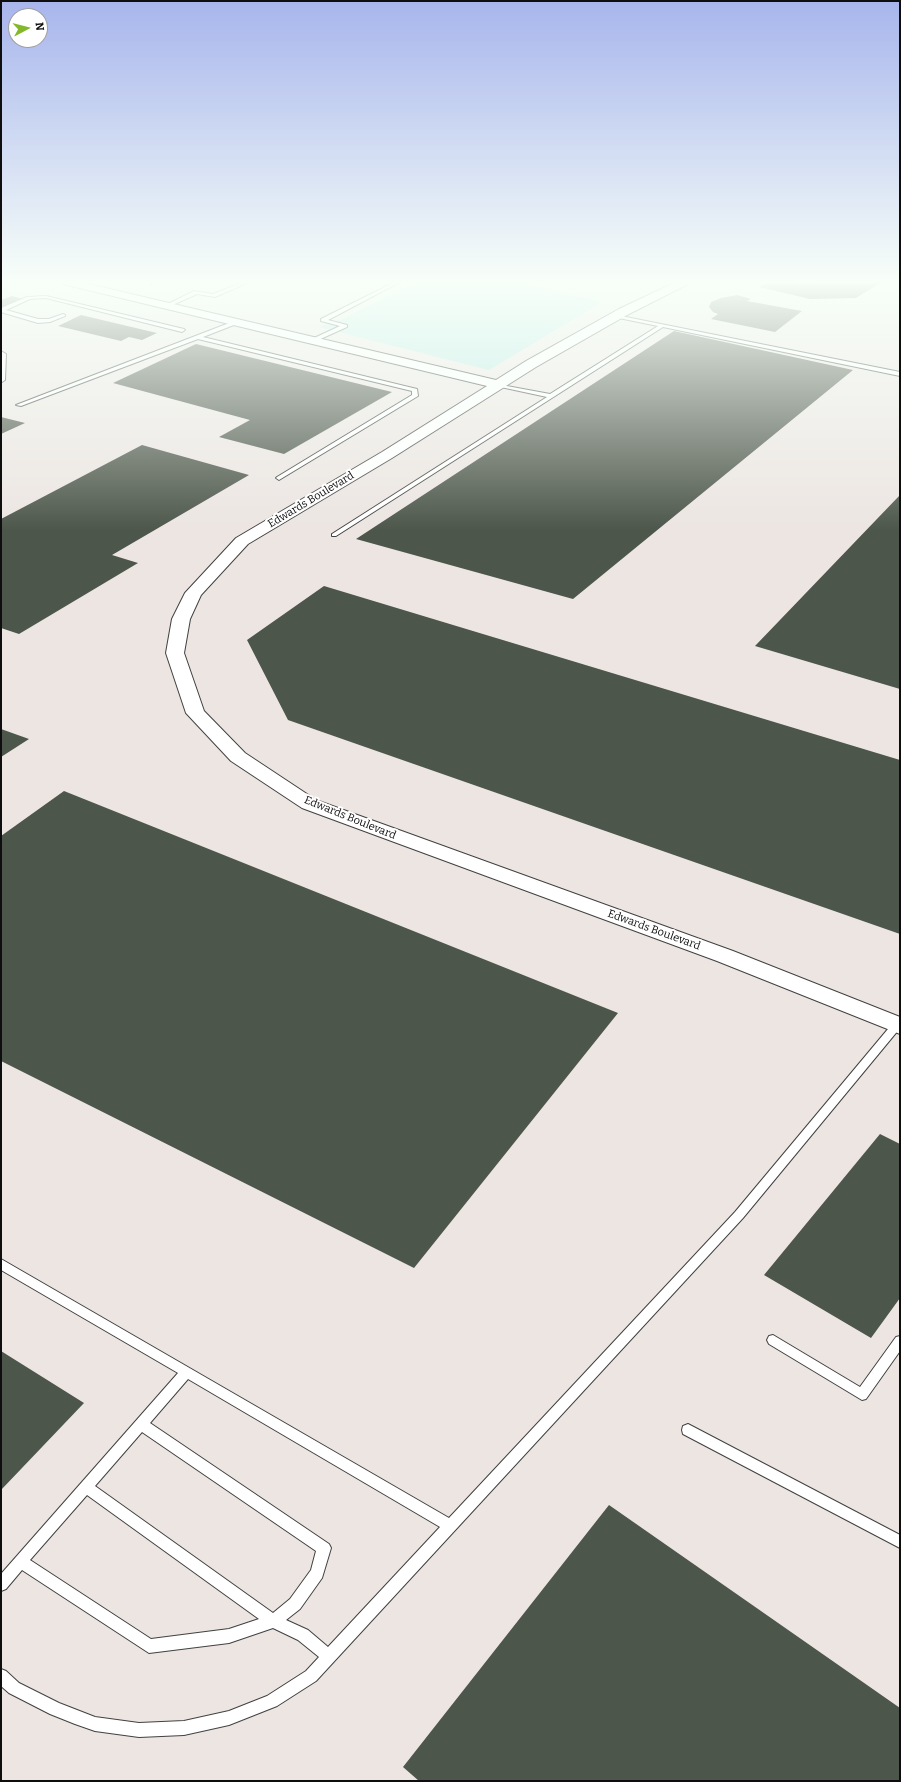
<!DOCTYPE html>
<style>
body{margin:0}
#map{position:relative;width:901px;height:1782px;overflow:hidden;background:#effef2;font-family:Bitter,serif}
canvas{display:block}
.frame{position:absolute;inset:0;border:2px solid #0e0e0e;pointer-events:none}
.north{position:absolute;left:8px;top:8px;width:40px;height:40px;box-sizing:border-box;background:#fff;border:1px solid #9f9f9f;border-radius:50%;rotate:83deg;font-size:11px;font-weight:700;line-height:16px;text-align:center;color:#0e0e0e}
.north::after{content:'';display:block;margin:auto;width:14px;height:18px;background:#83b82b;clip-path:polygon(50% 0,100% 100%,50% 72%,0 100%)}
</style>
<div id="map">
<canvas width="901" height="1782"></canvas>
<div class="frame"></div>
<div class="north">N</div>
</div>
<script>
const ctx = document.querySelector('canvas').getContext('2d');
ctx.lineJoin = 'round';
function fillPath(path, color) {
  ctx.fillStyle = color;
  ctx.fill(path, 'evenodd');
}
function toPath(rows) {
  const path = new Path2D();
  for (const r of rows) {
    path.moveTo(r[0], r[1]);
    for (let i = 2; i < r.length; i += 2) path.lineTo(r[i], r[i + 1]);
  }
  return path;
}
function trace(path, color, width, dash) {
  ctx.strokeStyle = color;
  ctx.lineWidth = width;
  ctx.lineCap = dash ? 'butt' : 'round';
  ctx.setLineDash(dash || []);
  ctx.stroke(path);
}
function write(font, color, halo, rows, align = 'center') {
  ctx.font = font + ' Bitter,serif';
  ctx.lineWidth = 4;
  ctx.setLineDash([]);
  ctx.textBaseline = 'middle';
  ctx.strokeStyle = halo;
  ctx.fillStyle = color;
  for (const [text, x, y, turn = 0] of rows) {
    ctx.save();
    ctx.translate(x, y);
    ctx.rotate((+turn || 0) * Math.PI / 180);
    ctx.textAlign = isNaN(turn) ? turn : align;
    if (halo) ctx.strokeText(text, 0, 0);
    ctx.fillText(text, 0, 0);
    ctx.restore();
  }
}
fillPath(toPath([
 [11,282,900,282,900,1781,1,1781,1,285]
]), '#ece5e2');
fillPath(toPath([
 [416,282,515,282,602,302,489,370,319,327,347,317]
]), '#bae7e3');
fillPath(toPath([
 [769,282,789,282,799,284,818,282,873,282,880,283,856,298,810,299,759,287],
 [737,295,751,299,747,301,802,311,775,332,711,319,718,314,713,312,709,307,711,302,721,298],
 [12,296,23,299,1,307,1,300],
 [81,315,157,333,142,340,129,337,121,341,58,326],
 [674,331,853,370,573,599,356,539],
 [196,344,392,392,284,454,219,437,250,420,113,383],
 [1,417,25,423,1,434],
 [142,445,249,475,112,555,138,563,19,634,1,628,1,519],
 [900,495,900,689,755,646],
 [324,586,900,760,900,934,288,720,247,640],
 [1,729,29,739,1,757],
 [64,791,618,1013,414,1268,1,1061,1,836],
 [880,1134,900,1144,900,1298,871,1338,764,1275],
 [1,1351,84,1403,1,1490],
 [609,1505,900,1708,900,1781,419,1781,403,1767]
]), '#4d564a');
const service = toPath([
 [244,282,249,282,215,297,197,294,168,307,164,306,194,291,213,294,244,282],
 [395,282,400,282,328,320,347,325,347,327,316,341,312,341,312,339,340,326,321,321,321,319,395,282],
 [46,296,184,329,185,330,182,332,46,298,30,299,6,310,38,319,49,319,63,314,65,315,65,316,50,322,38,323,1,312,1,308,27,297,46,296],
 [616,315,900,372,900,376,663,327,336,536,332,536,332,534,547,397,496,386,496,384,550,394,658,326,614,317,614,315,616,315],
 [237,320,240,322,239,323,203,337,417,389,418,396,279,480,276,478,277,477,412,395,412,391,198,339,21,406,16,405,237,320],
 [1,351,6,354,5,380,2,382,1,351],
 [897,1022,900,1022,900,1028,743,1218,316,1681,277,1706,229,1725,184,1735,139,1737,95,1731,75,1724,50,1714,9,1693,1,1686,1,1669,6,1671,19,1683,59,1703,95,1717,139,1723,184,1721,229,1711,267,1696,306,1671,319,1657,298,1640,273,1628,229,1643,149,1653,22,1570,6,1589,1,1591,1,1574,178,1373,1,1270,1,1259,449,1518,735,1212,893,1023,897,1022],
 [188,1379,440,1527,328,1647,308,1630,286,1620,300,1609,322,1578,331,1548,329,1544,150,1423,188,1379],
 [142,1432,316,1551,311,1570,290,1599,273,1613,95,1486,142,1432],
 [87,1495,259,1619,229,1629,151,1639,30,1560,87,1495],
 [773,1335,860,1387,896,1337,900,1336,900,1351,866,1399,862,1400,769,1344,767,1340,769,1336,773,1335],
 [688,1424,900,1535,900,1548,683,1434,682,1430,683,1426,688,1424]
]);
const tertiary = toPath([
 [61,282,80,282,496,380,526,361,619,309,676,282,690,282,688,284,627,315,536,367,392,458,248,544,201,595,190,619,184,653,204,711,245,753,316,800,733,951,900,1017,900,1034,717,961,302,808,231,761,186,713,166,653,172,619,185,593,236,538,382,452,487,386,67,285,61,282]
]);
trace(service, '#414141', 2);
trace(tertiary, '#414141', 2);
trace(toPath([
 [150,285,158,282]
]), '#303030', 1.5, [2.5, 1]);
fillPath(service, '#fff');
fillPath(tertiary, '#fff');
const sky = ctx.createLinearGradient(0, 0, 0, 531);
sky.addColorStop(0, '#a7b5ec');
sky.addColorStop(0.53, '#f8fff9');
sky.addColorStop(1, '#f8fff900');
ctx.fillStyle = sky;
ctx.fillRect(0, 0, 901, 531);
write('11px', '#0e0e0e', '#fff', [
 ["Edwards Boulevard",311,500,-31],
 ["Edwards Boulevard",350,818,22],
 ["Edwards Boulevard",654,930,20]
]);
</script>
